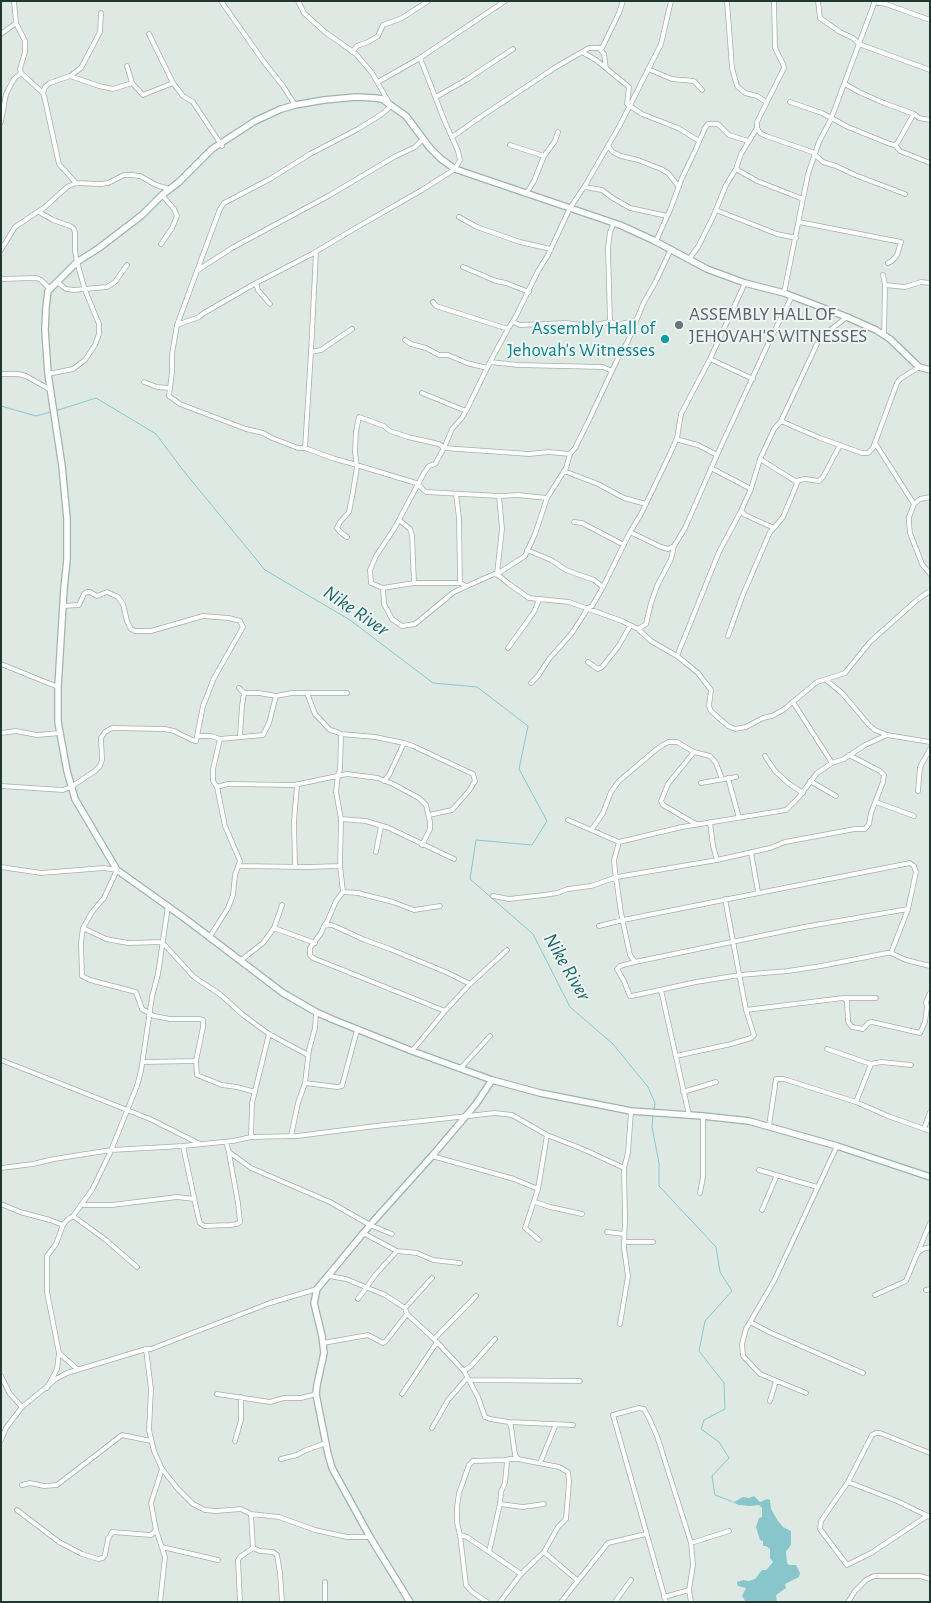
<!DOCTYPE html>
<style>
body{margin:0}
#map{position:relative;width:931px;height:1603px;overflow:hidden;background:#dee9e4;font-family:"Alegreya Sans",sans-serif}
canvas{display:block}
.frame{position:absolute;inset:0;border:2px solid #213830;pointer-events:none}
</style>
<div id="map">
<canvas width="931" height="1603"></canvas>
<div class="frame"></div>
</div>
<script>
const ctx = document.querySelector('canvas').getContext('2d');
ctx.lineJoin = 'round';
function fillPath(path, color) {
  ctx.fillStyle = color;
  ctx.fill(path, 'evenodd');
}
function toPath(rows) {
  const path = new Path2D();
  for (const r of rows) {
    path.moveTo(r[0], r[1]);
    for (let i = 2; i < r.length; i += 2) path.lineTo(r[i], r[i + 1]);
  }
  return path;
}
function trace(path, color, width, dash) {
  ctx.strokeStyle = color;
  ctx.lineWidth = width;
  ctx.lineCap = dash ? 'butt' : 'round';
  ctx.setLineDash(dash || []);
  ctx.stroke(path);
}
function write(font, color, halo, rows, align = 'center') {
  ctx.font = font + ' "Alegreya Sans",sans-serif';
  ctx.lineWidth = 4;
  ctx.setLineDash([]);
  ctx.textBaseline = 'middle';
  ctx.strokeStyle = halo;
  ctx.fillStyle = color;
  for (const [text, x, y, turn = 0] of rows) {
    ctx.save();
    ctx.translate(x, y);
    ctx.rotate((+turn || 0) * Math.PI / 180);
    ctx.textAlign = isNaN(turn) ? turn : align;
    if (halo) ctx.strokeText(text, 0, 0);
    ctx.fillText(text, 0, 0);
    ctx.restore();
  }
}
fillPath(toPath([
 [754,1496,760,1502,767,1499,770,1500,771,1509,778,1521,783,1527,791,1531,791,1544,789,1548,786,1551,787,1563,789,1565,796,1565,800,1573,799,1577,785,1584,786,1588,776,1595,777,1602,746,1602,742,1596,746,1588,738,1586,737,1584,737,1582,743,1580,749,1581,755,1579,762,1570,766,1570,768,1568,773,1562,770,1558,770,1549,766,1546,763,1546,763,1541,760,1540,756,1527,759,1518,762,1517,762,1508,759,1505,750,1506,739,1505,730,1501,734,1502,743,1497,749,1498]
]), '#88c6cc');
trace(toPath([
 [1,406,36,416,51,412],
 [55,411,96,398,156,434,182,469,265,570,350,620,433,683,477,687,528,726,519,769,547,821,532,845,476,840,470,879,533,934,570,1007,613,1044,648,1087,655,1103,654,1111],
 [653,1115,652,1127,659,1163,659,1186,716,1247,720,1272,732,1291,705,1321,699,1351,724,1383,725,1409,704,1420,701,1429,719,1442,729,1458,712,1476,715,1495,731,1501]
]), '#88c6cc', 1);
const street = toPath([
 [221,1,264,62,283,86,295,105],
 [298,1,304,13,325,32,356,54,372,73,391,106,382,114,358,129,310,154,270,179,224,203,220,209,211,233,177,325,172,354,172,372,169,396,180,404,246,429,263,433,272,438,298,448,305,448,335,459,350,463,416,483,426,492,499,496,518,495,547,498],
 [727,1,732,68,737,86,745,93,757,96,766,102],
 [818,1,820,18,840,32,853,38,859,44,930,70],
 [874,2,886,4,930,20],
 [1,34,16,23],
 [149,34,173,83,183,96,193,102,222,146],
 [599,48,604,54,606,68],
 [352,52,357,46,368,42,378,36,383,25,402,18,428,1],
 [582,52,596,60,629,87,627,104,642,114,678,128,699,141],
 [127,66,132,83,143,95,173,83],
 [648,69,672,79,694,81,702,90],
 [21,73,43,93,45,100,59,164,76,183],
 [70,76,99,86,113,89,132,83],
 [378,82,420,58,505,1],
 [845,84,859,92,884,103,914,114,919,118,930,120],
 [43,93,45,87,50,83,70,76,81,68,100,32,101,13],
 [436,97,466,80,513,49],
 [790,102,822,113,848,127,890,144,895,145,898,142,912,117],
 [1,122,6,94,14,79,21,73,20,69,25,52,25,41,16,23,14,1],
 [757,128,760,133,766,136,812,152,823,162,836,166,855,175,905,194],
 [452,137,479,118,556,67,589,48,602,48,619,13,623,1],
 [510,145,544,156],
 [895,145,900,151,930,163],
 [608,146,613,152,621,156,638,160,661,169,668,173,679,187],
 [736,169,757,181,803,199],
 [585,187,602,190,611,197,630,208,667,216],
 [526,194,534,181,544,156,555,141,558,132],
 [716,210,777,234,796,238],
 [39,212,53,220,70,226,74,229,75,233,75,251,77,262,85,290,99,324,99,334,95,345,85,360,73,369,48,374],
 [459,217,477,227,520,242,551,249],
 [799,222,901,242,897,255,892,261,888,263],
 [656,241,670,210,682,178,695,151,705,128,708,124,718,124,729,135,748,141],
 [161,244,172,228,177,216,174,209,162,195],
 [1,250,15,227,45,207,67,187,76,183,101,184,108,183,124,175,132,175,140,176,156,185,169,189],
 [689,259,698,247,713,217,726,185,736,169,741,154,757,128,757,122,784,68,783,64,775,48,774,1],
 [463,267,496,281,506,283,529,292],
 [198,270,232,248,330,195,394,157,415,147,423,139],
 [883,275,885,285,884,335],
 [1,279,36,278,41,280,50,289],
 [57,282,66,289,74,290,107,287,115,282,127,265],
 [256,283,258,290,270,304],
 [885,285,905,287,921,282,930,283],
 [784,293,808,174,819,142,831,119,875,1],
 [433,302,436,306,508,329],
 [513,322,520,325,566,323,590,326,610,322,620,324,635,321],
 [610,322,608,248,610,232,614,223],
 [177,325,199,317,204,313,256,283,312,254,359,226,422,190,455,169,460,160,458,151,445,122,420,58],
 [405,340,411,344,426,348,439,355,448,355,467,363,487,368],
 [311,352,321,350,352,329],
 [710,359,753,379],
 [490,362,518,365,603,367,612,371],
 [1,374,18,374,26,376,51,390],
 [144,382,157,387,169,388],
 [422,393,466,411],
 [781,421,820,438,862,453,868,453,873,448,897,383,900,379,919,367],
 [677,438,679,440,698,445,717,455],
 [875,443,914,504],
 [305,448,311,352,316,252],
 [760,459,795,481,805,479,819,481,823,477,840,445],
 [711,468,751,489],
 [564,471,598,484,624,498,646,504],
 [456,494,459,518,460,583],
 [930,497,920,499,914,504,909,517,909,524,910,533,922,564,930,574],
 [741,511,745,515,774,528,783,517,798,481],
 [399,520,410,529,412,535,414,583],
 [574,522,582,523,624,545],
 [630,532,661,547,668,549,674,546],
 [347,537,340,532,337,528,340,522,349,512,352,497,357,467,355,452,356,431,359,417,384,426,390,431,408,437,439,444,444,448,529,454,549,452,570,454],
 [527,550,551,560,566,570,594,580,603,587],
 [497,574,525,556,535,534,547,498,566,468,570,454,575,448,588,422,619,356,628,341,643,304,656,281,671,249],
 [497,574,502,529,499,496],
 [466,586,460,583,414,583,383,588,371,583,370,570,376,556,394,529,424,473,429,466,435,464,444,448,452,429,461,419,466,411,490,362,508,329,516,316,538,271,548,255,570,208,586,184,620,125,661,44,671,1],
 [383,588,384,604,392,619,402,626,415,624,454,592,494,574,498,575,509,584,529,598,569,602,622,621,638,629,651,641,677,656,698,673,711,690,709,706,711,711,728,726,735,729,746,727,763,718,772,716,783,710,817,682,845,673,870,642,917,600,930,591],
 [638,629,646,624,651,603,657,586,671,559,674,546,685,528,717,455,768,344,792,296],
 [728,636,742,597,770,532,774,528],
 [508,648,534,612,539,600],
 [677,656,719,552,741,511,751,489,760,459,774,429,781,421,817,344,826,333,847,317],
 [588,662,598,669,602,667,618,647,630,626],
 [1,664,58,687],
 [826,680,842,693,869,725,875,730,887,735,930,742],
 [531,683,538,676,549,659,572,633,588,608,592,606,603,587,630,532,641,514,669,456,677,438,681,414,710,359,745,283],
 [239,688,244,693,259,693,276,696,292,693,347,693],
 [307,693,315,714,330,730,337,732,341,734,375,737,404,743,413,746,473,774,475,781,472,786,468,792,452,810,429,815],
 [793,702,832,763,844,759,865,745,887,735],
 [1,733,16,731,37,735,60,733],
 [197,736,211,736,220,739,263,735,269,723,276,696],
 [240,736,242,706,244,693],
 [694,752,668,784,661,801,663,805,696,824],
 [765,756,775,771,788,783,803,793],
 [728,778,739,818],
 [384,781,389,775,404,743],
 [810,781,836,796],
 [701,783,736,777],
 [1,786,63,790,71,787,95,771,100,766,102,760,101,738,105,732,112,728,165,729,174,731,192,740,196,741,203,706,214,678,243,627,240,621,229,618,203,616,151,631,135,631,131,629,127,621,123,604,118,597,107,592,97,596,90,592,87,592,84,594,79,605,63,606],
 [217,787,228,784,294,785,347,774,378,778,393,784,419,798,426,805,430,822,430,829,422,845],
 [918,791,920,767,930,749],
 [876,802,914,816],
 [341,819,366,821,389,828,454,859],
 [568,820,619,842],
 [710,822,713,846,717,860],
 [592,829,603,813,611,792,619,781,658,748,668,742,677,742,694,752,710,756,716,763,722,779],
 [376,852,381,826],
 [751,852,758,892],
 [238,866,308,867,340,866],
 [1,867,41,873,104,868,117,870,104,898,92,912,83,928,81,943,82,976,90,980,136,992,142,1009,154,1016,170,1019,199,1019,203,1020,203,1027,196,1061,197,1075,222,1085,237,1087,255,1092],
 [295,867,294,821,297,785],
 [343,892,358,893,393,902,414,910,440,906],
 [493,896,509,899,544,895,557,893,568,889,591,886,617,877,717,860,770,848,785,842,855,829,865,829,869,824,871,813,883,782,884,775,880,771,849,755],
 [908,909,804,927,635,962,620,966,617,969,624,981,630,996,632,996,696,982,740,975,788,971,821,966,887,953,891,953,906,960,930,966],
 [324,926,327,922,336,901,343,892,340,866,341,819,336,792,338,775,340,770,341,734],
 [599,926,623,920,910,863,914,866,916,872,908,909,891,953],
 [83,928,106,939,128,943,162,942,194,977,221,995,243,1015,269,1034,308,1055],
 [274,928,315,943],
 [209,938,228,908,233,895,235,875,240,861,225,826,217,787,213,781,213,769,220,739],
 [240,961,263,943,274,928,282,905],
 [635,962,630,955,621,913,615,871,614,860,619,842,682,827,786,810,799,797,817,773,832,763],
 [661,990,689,1115],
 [843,998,876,998],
 [746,1010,843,998,847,1001,848,1022,852,1027,863,1029,868,1023,872,1022,920,1033,925,1022,927,1007,926,1002,930,993],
 [445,1011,313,958,310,955,310,948,321,933,324,926,328,925,332,925,365,940,390,949,448,973,470,984],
 [827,1049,871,1064,881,1062,911,1065],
 [412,1051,445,1011,470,984,507,950],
 [676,1056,731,1044,751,1038,754,1035,746,1010,725,899],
 [1,1060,150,1119,200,1144],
 [143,1062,196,1061],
 [460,1069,490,1036],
 [305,1083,337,1087,342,1086,357,1030],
 [683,1092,716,1082],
 [856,1102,871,1064],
 [769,1126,776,1079,784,1079,856,1102,888,1116,930,1131],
 [924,1129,930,1112],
 [291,1136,298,1103,305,1083,309,1050,315,1028,316,1012],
 [251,1137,252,1103,269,1034],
 [226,1142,229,1152,251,1168,330,1202,370,1225,392,1234],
 [183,1146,198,1216,200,1223,204,1226,230,1225,237,1224,240,1222,238,1203,229,1153],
 [432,1156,514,1179,538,1189],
 [1,1168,33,1164,54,1159,111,1150,183,1146,233,1141,251,1137,297,1136,376,1126,495,1113,512,1115,547,1135,585,1150,624,1168],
 [759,1170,817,1187],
 [700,1193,703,1177,703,1116],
 [535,1202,550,1207,582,1214],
 [1,1204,20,1212,50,1220,63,1225],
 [81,1205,112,1205,177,1197,194,1199],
 [762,1210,777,1175],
 [73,1216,106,1240,137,1267],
 [607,1232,624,1234],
 [363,1233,397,1251],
 [539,1240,525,1228,538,1189,547,1135],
 [624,1242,653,1242],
 [919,1252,923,1249,930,1247],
 [329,1276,346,1279,385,1295,405,1308,407,1314,434,1339,464,1371,478,1397,485,1417,490,1419,509,1422,573,1425],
 [926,1290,930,1289],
 [875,1295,906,1281,930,1223],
 [358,1299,376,1274,397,1251,417,1253,433,1260,460,1263],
 [405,1308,432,1278],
 [750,1322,769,1332,863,1373],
 [620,1324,628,1276,624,1248,625,1218,624,1168,628,1153,631,1111],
 [434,1339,476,1296],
 [323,1343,368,1335,383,1343,386,1341,407,1314],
 [146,1349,151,1389,149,1430,154,1451,162,1469,178,1489,193,1504,205,1510,216,1511,241,1509,251,1514,279,1517,315,1530,347,1537,370,1537],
 [59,1353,77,1369],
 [464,1371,471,1366,495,1339],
 [1,1376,10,1394,22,1407],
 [469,1380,580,1381],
 [47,1388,57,1369,59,1353,47,1292,47,1256,56,1244,63,1225,67,1220,73,1216,92,1190,110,1153,137,1086,141,1071,152,997,158,974,168,906],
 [806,1393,760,1374,743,1356,742,1344,746,1329,774,1281,837,1146],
 [217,1394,270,1402,284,1398,301,1398,316,1394],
 [402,1394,437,1342],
 [770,1401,776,1381],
 [432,1428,448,1400,467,1378],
 [1,1440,6,1428,22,1407,56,1379,67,1373,146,1349,151,1349,270,1303,317,1289],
 [235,1441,241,1420,241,1397],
 [281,1459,297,1455,304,1451,326,1443],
 [540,1463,556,1424],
 [848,1482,897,1501,930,1517],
 [22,1485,30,1483,44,1486,57,1485,122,1435,151,1441],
 [500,1504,523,1507,544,1504],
 [17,1510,59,1542,82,1554,98,1559,103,1558,105,1555,108,1539,112,1532,151,1535,156,1530],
 [251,1514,253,1548],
 [927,1516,871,1553,847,1565,820,1529,821,1521,848,1482,872,1435,876,1433,880,1433,930,1453],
 [460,1535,467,1537,521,1574],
 [691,1543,729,1531],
 [162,1547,218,1560],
 [253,1548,260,1551,273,1552,277,1555,280,1573,282,1602],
 [489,1552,500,1504,501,1492,505,1483,507,1461,509,1459,518,1459],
 [544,1552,577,1580],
 [325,1582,325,1602],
 [664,1597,689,1590],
 [160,1602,165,1557,156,1530,151,1503,162,1469],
 [240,1602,238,1560,240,1557,253,1548],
 [487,1602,472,1592,466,1585,460,1535,457,1522,457,1507,459,1493,469,1465,473,1461,507,1460],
 [500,1602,521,1574,544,1552,558,1527,566,1519,569,1482,568,1472,559,1467,518,1459,515,1455,511,1426,509,1422],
 [561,1602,608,1543,646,1534],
 [615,1602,631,1580],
 [666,1602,613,1415,639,1408,644,1409,649,1418,657,1436,691,1543,693,1565,689,1590,691,1602],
 [848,1602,855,1591,866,1580,874,1576,920,1576,930,1579]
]);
const secondary = toPath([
 [930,370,919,367,890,339,876,330,847,317,784,293,745,283,707,269,653,240,620,225,455,169,441,159,430,148,406,116,382,99,375,98,356,97,324,100,295,105,281,109,255,121,212,149,179,182,162,195,142,215,99,248,77,262,48,291,46,307,45,330,48,374,62,466,67,519,67,560,64,588,58,687,58,722,67,771,75,799,117,870,187,920,283,993,316,1012,334,1020,412,1051,492,1080,540,1093,631,1111,703,1116,749,1121,837,1146,930,1177],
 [410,1602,370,1537,332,1468,328,1454,316,1394,317,1385,324,1353,322,1336,314,1303,317,1289,370,1225,432,1156,476,1104,492,1080]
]);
trace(street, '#a2b0aa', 5.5);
trace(secondary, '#9eb4ab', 8);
trace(street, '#fff', 4);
trace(secondary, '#fff', 5.5);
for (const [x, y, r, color] of [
 [679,325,5,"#6b7280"],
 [665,339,5,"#0f9aa8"]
]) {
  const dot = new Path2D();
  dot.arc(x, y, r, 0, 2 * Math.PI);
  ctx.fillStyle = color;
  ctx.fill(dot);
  trace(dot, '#eef6f2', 2);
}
write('19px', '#5b616d', '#eef6f2', [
 ["ASSEMBLY HALL OF",689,314],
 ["JEHOVAH'S WITNESSES",689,336]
], 'left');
write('19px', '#0d838f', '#eef6f2', [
 ["Assembly Hall of",655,328],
 ["Jehovah's Witnesses",655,350]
], 'right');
write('italic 20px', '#1e6770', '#eef6f2', [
 ["Nike River",356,611,34],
 ["Nike River",567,967,60]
]);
</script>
